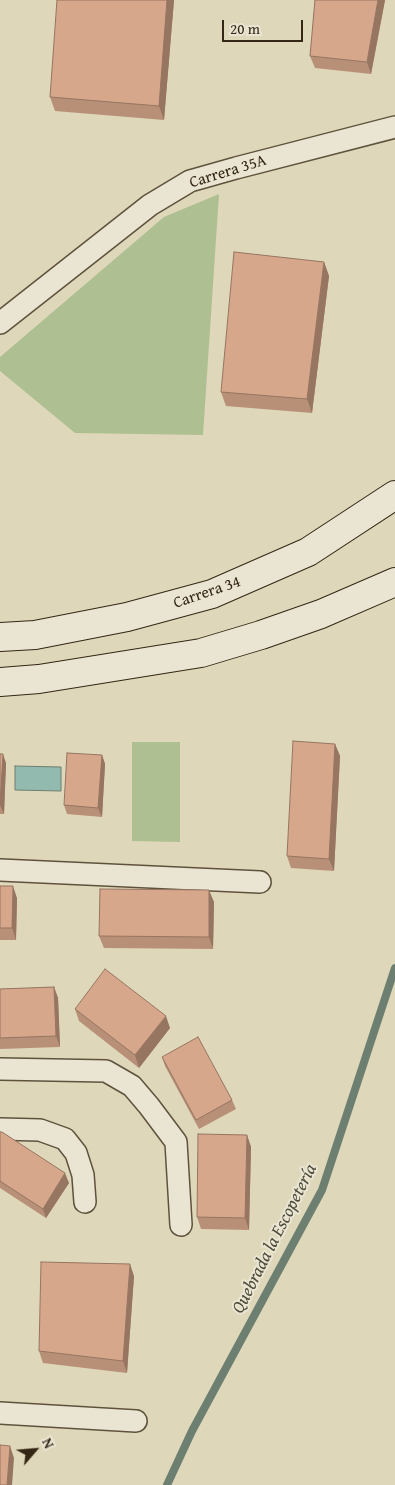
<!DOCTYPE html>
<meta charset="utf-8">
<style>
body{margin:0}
#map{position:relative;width:395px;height:1485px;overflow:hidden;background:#dfd7b9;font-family:"Gentium Book Plus",serif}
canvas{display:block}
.north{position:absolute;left:10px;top:1425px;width:50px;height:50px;-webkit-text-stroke:4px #eae5d2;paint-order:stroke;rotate:63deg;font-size:14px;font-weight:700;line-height:20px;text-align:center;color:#342614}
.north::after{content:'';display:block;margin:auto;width:18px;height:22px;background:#342614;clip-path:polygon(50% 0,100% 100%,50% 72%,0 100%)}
.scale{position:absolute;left:222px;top:20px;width:81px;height:22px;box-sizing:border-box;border:2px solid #342614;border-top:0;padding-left:6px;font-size:15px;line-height:18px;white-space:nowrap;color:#342614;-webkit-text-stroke:4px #eae5d2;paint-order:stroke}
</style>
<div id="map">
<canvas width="395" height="1485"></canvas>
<div class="north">N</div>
<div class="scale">20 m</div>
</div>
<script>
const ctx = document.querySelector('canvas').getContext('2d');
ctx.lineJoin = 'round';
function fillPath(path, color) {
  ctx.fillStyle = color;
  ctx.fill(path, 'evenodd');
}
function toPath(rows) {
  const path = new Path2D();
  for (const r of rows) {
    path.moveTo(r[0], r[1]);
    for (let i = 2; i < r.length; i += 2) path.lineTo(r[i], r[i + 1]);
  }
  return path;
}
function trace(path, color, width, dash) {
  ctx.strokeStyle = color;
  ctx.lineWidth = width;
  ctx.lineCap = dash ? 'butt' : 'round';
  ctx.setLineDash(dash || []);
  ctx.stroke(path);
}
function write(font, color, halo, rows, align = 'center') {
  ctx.font = font + ' "Gentium Book Plus",serif';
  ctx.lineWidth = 4;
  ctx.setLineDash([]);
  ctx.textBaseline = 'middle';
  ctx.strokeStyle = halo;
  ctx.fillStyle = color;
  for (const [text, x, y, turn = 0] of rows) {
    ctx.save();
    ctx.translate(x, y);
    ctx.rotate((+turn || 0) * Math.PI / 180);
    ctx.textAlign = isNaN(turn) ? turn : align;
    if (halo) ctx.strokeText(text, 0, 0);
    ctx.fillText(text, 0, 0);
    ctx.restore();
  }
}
fillPath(toPath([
 [219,194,203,435,75,433,0,371,0,357,164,217],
 [132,742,180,742,180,842,132,841]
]), '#aebf92');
const water = toPath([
 [15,766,61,767,61,791,15,790,15,766]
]);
fillPath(water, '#93baae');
trace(water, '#6d7f70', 1);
trace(toPath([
 [167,1485,192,1431,322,1190,395,968]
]), '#6d7f70', 8);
const street = toPath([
 [0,323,150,205,190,181,236,168,395,127],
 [0,870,260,882],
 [0,1069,106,1071,132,1086,149,1106,176,1142,181,1225],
 [0,1129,40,1130,65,1139,76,1153,83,1175,85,1202],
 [0,1413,136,1421]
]);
const secondary = toPath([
 [0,637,35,635,127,617,212,594,308,552,395,495],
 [0,682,39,679,201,653,261,635,321,614,395,582]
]);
trace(street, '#5f523d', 24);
trace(secondary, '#342614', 30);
trace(street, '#eae5d2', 21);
trace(secondary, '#eae5d2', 28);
fillPath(toPath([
 [174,0,164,120,55,111,50,97],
 [315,0,385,0,371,74,315,68,310,56],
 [324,262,329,276,312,413,226,406,221,392],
 [335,744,340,756,334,871,291,868,287,856],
 [0,754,6,763,4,814,0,814],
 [102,755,105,764,102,817,67,814,64,805],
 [0,886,17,898,16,940,0,940],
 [214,902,213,949,104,948,99,936],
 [54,987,58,998,60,1047,0,1049,0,989],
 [75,1009,170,1028,139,1068,79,1021],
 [162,1057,232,1100,236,1109,199,1129,165,1066],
 [0,1132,69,1183,46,1218,0,1188],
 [247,1135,251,1147,249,1230,201,1229,197,1217],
 [134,1276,127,1373,43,1363,39,1351]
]), '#b89078');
fillPath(toPath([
 [167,0,174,0,164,120,159,106],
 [378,0,385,0,371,74,367,62],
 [324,262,329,276,312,413,307,399],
 [335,744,340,756,334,871,329,859],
 [3,754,6,763,4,814,0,805],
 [102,755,105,764,102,817,98,808],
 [13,886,17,898,16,940,12,928],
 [209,890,214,902,213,949,209,937],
 [54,987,58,998,60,1047,56,1036],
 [166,1016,170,1028,139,1068,135,1055],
 [247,1135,251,1147,249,1230,245,1218],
 [65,1173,69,1183,46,1218,43,1209],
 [130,1264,134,1276,127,1373,123,1361],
 [10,1446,14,1458,12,1485,7,1485]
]), '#967561');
const building = toPath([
 [57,0,167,0,159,106,50,97,57,0],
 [315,0,378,0,367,62,310,56,315,0],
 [234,252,324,262,307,399,221,392,234,252],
 [293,741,335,744,329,859,287,856,293,741],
 [67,753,102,755,98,808,64,805,67,753],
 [0,754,3,754,0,805,0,754],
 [0,886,13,886,12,928,0,928,0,886],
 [100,889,209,890,209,937,99,936,100,889],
 [105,969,166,1016,135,1055,75,1009,105,969],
 [54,987,56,1036,0,1038,0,989,54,987],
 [198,1037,232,1100,196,1120,162,1057,198,1037],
 [0,1132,2,1132,65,1173,43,1209,0,1181,0,1132],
 [198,1134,247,1135,245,1218,197,1217,198,1134],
 [41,1262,130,1264,123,1361,39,1351,41,1262],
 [0,1445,10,1446,7,1485,0,1485,0,1445]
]);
fillPath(building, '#d6a78b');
trace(building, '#967561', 1);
write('16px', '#342614', '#eae5d2', [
 ["Carrera 35A",228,172,-17],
 ["Carrera 34",207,593,-19]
]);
write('italic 18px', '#4c4b3a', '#eae5d2', [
 ["Quebrada la Escopetería",275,1239,-63]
]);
</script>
